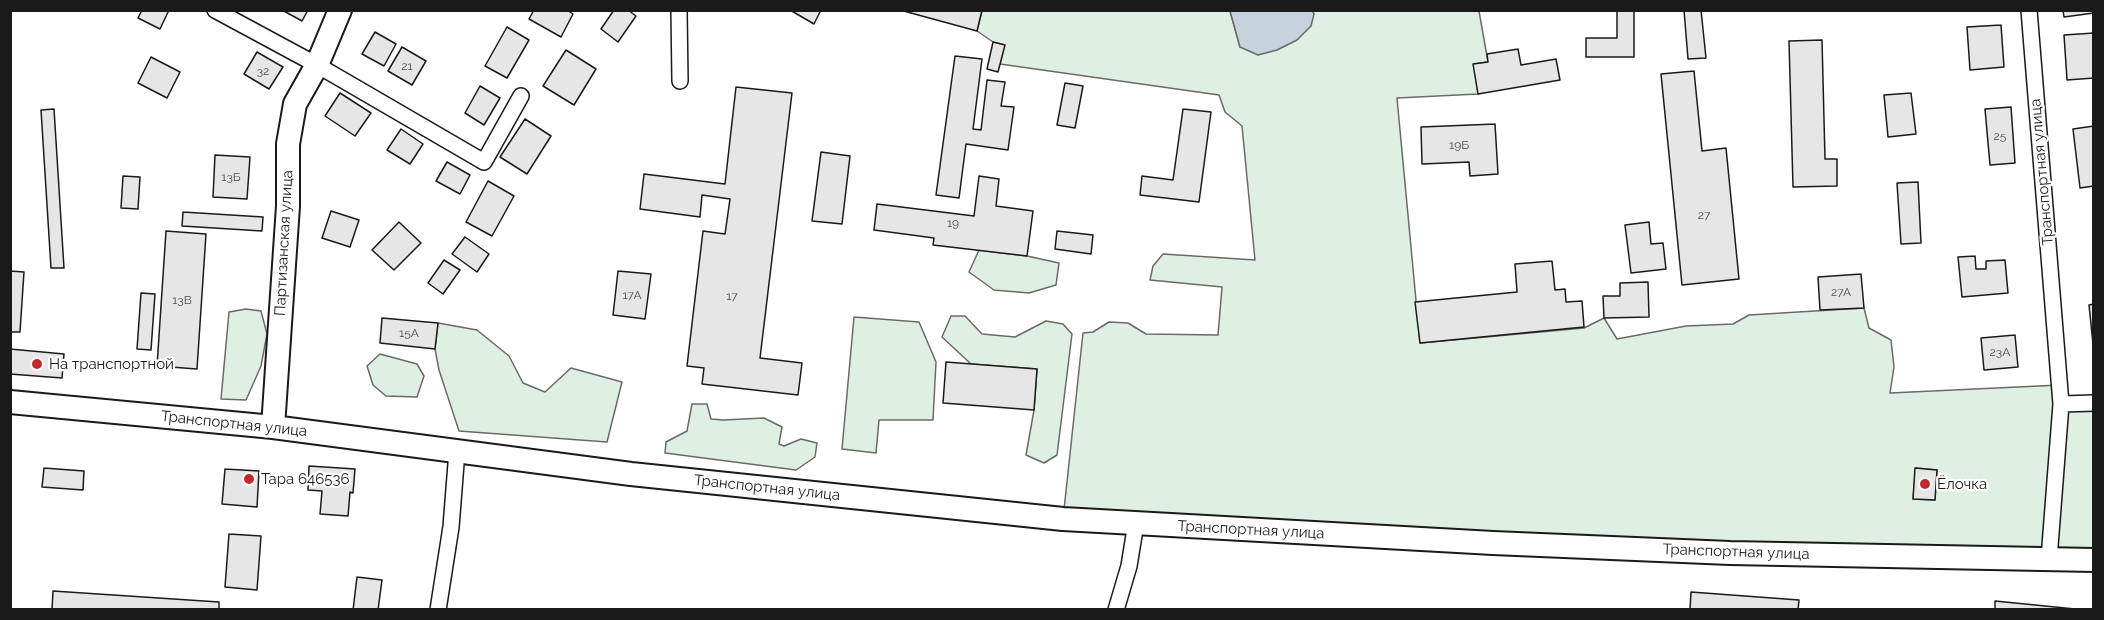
<!DOCTYPE html>
<meta charset="utf-8">
<style>
body{margin:0}
#map{position:relative;width:2104px;height:620px;overflow:hidden;background:#fff;font-family:Raleway,sans-serif}
canvas{display:block}
.frame{position:absolute;inset:0;border:12px solid #1a1a1a;pointer-events:none}
</style>
<div id="map">
<canvas width="2104" height="620"></canvas>
<div class="frame"></div>
</div>
<script>
const ctx = document.querySelector('canvas').getContext('2d');
ctx.lineJoin = 'round';
function fillPath(path, color) {
  ctx.fillStyle = color;
  ctx.fill(path, 'evenodd');
}
function toPath(rows) {
  const path = new Path2D();
  for (const r of rows) {
    path.moveTo(r[0], r[1]);
    for (let i = 2; i < r.length; i += 2) path.lineTo(r[i], r[i + 1]);
  }
  return path;
}
function trace(path, color, width, dash) {
  ctx.strokeStyle = color;
  ctx.lineWidth = width;
  ctx.lineCap = dash ? 'butt' : 'round';
  ctx.setLineDash(dash || []);
  ctx.stroke(path);
}
function write(font, color, halo, rows, align = 'center') {
  ctx.font = font + ' Raleway,sans-serif';
  ctx.lineWidth = 4.5;
  ctx.setLineDash([]);
  ctx.textBaseline = 'middle';
  ctx.strokeStyle = halo;
  ctx.fillStyle = color;
  for (const [text, x, y, turn = 0] of rows) {
    ctx.save();
    ctx.translate(x, y);
    ctx.rotate((+turn || 0) * Math.PI / 180);
    ctx.textAlign = isNaN(turn) ? turn : align;
    if (halo) ctx.strokeText(text, 0, 0);
    ctx.fillText(text, 0, 0);
    ctx.restore();
  }
}
const green = toPath([
 [982,11,1230,11,1240,47,1314,14,1312,11,1479,11,1488,62,1474,64,1478,94,1397,98,1420,343,1584,328,1604,318,1617,339,1686,326,1733,324,1749,315,1864,308,1869,328,1891,340,1894,367,1890,393,2060,385,2061,404,2093,403,2093,560,1063,519,1083,333,1093,332,1109,322,1128,323,1146,334,1218,335,1222,287,1150,280,1153,266,1163,254,1255,260,1242,126,1225,112,1219,95,1000,64,1004,45,993,42,977,31,982,11],
 [1916,468,1937,470,1935,500,1913,499,1916,468],
 [979,250,1027,256,1059,263,1056,285,1029,293,994,290,969,272,979,250],
 [246,309,261,311,267,334,261,366,246,400,221,399,229,312,246,309],
 [951,316,965,316,982,334,1015,337,1046,321,1063,324,1072,334,1057,455,1044,463,1026,455,1034,410,1037,369,971,364,942,337,951,316],
 [854,317,919,322,936,362,933,420,879,420,876,453,842,449,854,317],
 [438,323,477,330,509,356,523,383,545,392,571,368,622,382,607,442,459,431,439,370,435,349,438,323],
 [380,354,417,364,424,376,417,397,386,396,373,385,367,366,380,354],
 [692,404,707,404,711,419,723,420,764,418,782,427,779,444,784,446,801,439,817,443,815,457,796,470,665,453,666,442,687,431,692,404]
]);
fillPath(green, '#e0efe3');
trace(green, '#6a6a6a', 1.5);
const water = toPath([
 [1312,10,1314,14,1311,26,1297,40,1277,50,1258,55,1240,47,1230,11,1312,10]
]);
fillPath(water, '#c6d2dc');
trace(water, '#6a6a6a', 1.5);
const building = toPath([
 [142,10,169,10,160,29,138,18,142,10],
 [282,10,308,10,302,21,282,10],
 [534,10,567,10,573,14,561,37,529,19,534,10],
 [614,10,628,10,636,16,618,42,601,29,614,10],
 [790,10,821,10,814,24,790,10],
 [900,10,982,10,977,31,900,10],
 [1617,10,1634,10,1634,57,1586,57,1586,38,1617,38,1617,10],
 [1684,10,1701,10,1706,58,1688,59,1684,10],
 [2063,10,2094,10,2094,13,2064,17,2063,10],
 [2001,25,2004,67,1970,70,1967,27,2001,25],
 [507,27,529,40,507,78,485,66,507,27],
 [375,32,396,44,384,66,362,54,375,32],
 [2094,33,2094,78,2067,80,2064,35,2094,33],
 [1822,40,1825,159,1837,159,1837,186,1793,187,1789,41,1822,40],
 [993,42,1005,45,998,72,987,69,993,42],
 [402,47,426,61,412,85,388,71,402,47],
 [1518,49,1521,65,1556,59,1560,80,1478,94,1473,64,1488,62,1487,54,1518,49],
 [566,50,596,69,574,105,543,86,566,50],
 [257,52,283,67,269,89,244,74,257,52],
 [955,56,982,59,973,129,981,130,987,80,1005,82,1001,106,1014,107,1008,150,966,144,959,198,936,195,955,56],
 [151,57,180,72,167,98,138,83,151,57],
 [1694,71,1702,151,1726,148,1739,279,1682,285,1661,74,1694,71],
 [1065,83,1083,86,1075,128,1057,125,1065,83],
 [480,86,500,98,484,125,465,113,480,86],
 [736,87,792,93,760,358,802,363,798,395,702,384,704,368,687,366,703,231,725,234,730,199,702,195,700,217,640,209,644,174,725,184,736,87],
 [340,93,371,113,355,136,325,116,340,93],
 [1911,93,1916,134,1888,137,1884,95,1911,93],
 [2011,107,2015,163,1990,165,1985,109,2011,107],
 [54,109,64,268,51,268,41,110,54,109],
 [1183,109,1211,112,1199,202,1140,195,1142,176,1173,180,1183,109],
 [525,119,551,136,527,174,500,157,525,119],
 [1495,124,1498,174,1470,176,1469,162,1422,164,1421,127,1495,124],
 [2094,126,2094,186,2080,188,2073,129,2094,126],
 [401,129,423,144,410,164,387,150,401,129],
 [821,152,850,156,842,224,812,221,821,152],
 [215,155,250,157,247,199,213,197,215,155],
 [447,162,470,175,460,194,436,181,447,162],
 [123,176,140,177,138,209,121,208,123,176],
 [979,176,999,179,996,206,1033,211,1027,256,933,245,934,238,874,230,877,204,974,216,979,176],
 [488,181,514,196,492,236,466,222,488,181],
 [1918,182,1921,243,1901,244,1897,183,1918,182],
 [331,211,359,220,350,247,322,238,331,211],
 [183,212,263,217,262,231,182,226,183,212],
 [399,222,421,243,394,270,372,250,399,222],
 [1649,222,1651,244,1663,243,1666,269,1631,273,1625,225,1649,222],
 [166,231,206,234,197,369,157,366,166,231],
 [1057,231,1093,235,1091,254,1055,249,1057,231],
 [465,237,489,254,477,272,452,254,465,237],
 [1975,256,1976,269,1986,269,1986,261,2005,260,2008,293,1962,297,1958,257,1975,256],
 [444,260,460,270,443,294,428,283,444,260],
 [1552,261,1555,290,1565,289,1566,302,1582,301,1584,327,1420,343,1415,302,1517,292,1515,264,1552,261],
 [10,271,24,272,20,332,10,332,10,271],
 [618,271,651,274,645,319,613,315,618,271],
 [1861,274,1864,308,1820,310,1818,277,1861,274],
 [1648,282,1649,317,1604,318,1603,296,1620,296,1620,283,1648,282],
 [141,293,155,294,151,350,137,349,141,293],
 [2094,304,2094,354,2089,305,2094,304],
 [382,318,438,323,435,349,380,343,382,318],
 [2015,335,2018,367,1984,370,1981,338,2015,335],
 [10,349,64,354,62,378,10,374,10,349],
 [946,362,1037,369,1034,410,943,403,946,362],
 [309,466,355,469,353,493,350,492,348,516,320,514,322,491,308,490,309,466],
 [44,468,84,471,83,490,42,487,44,468],
 [1915,468,1937,470,1935,500,1913,499,1915,468],
 [225,469,259,471,257,507,222,504,225,469],
 [229,534,261,536,257,590,225,587,229,534],
 [357,577,382,580,378,610,353,610,357,577],
 [53,591,219,602,219,610,52,610,53,591],
 [1691,592,1799,600,1798,610,1690,610,1691,592],
 [1995,601,2085,610,1995,610,1995,601]
]);
fillPath(building, '#e6e6e6');
trace(building, '#1a1a1a', 1.5);
const street = toPath([
 [215,10,317,65,484,162,521,96],
 [679,10,680,81],
 [2029,10,2061,404,2049,559],
 [2061,404,2094,403],
 [438,610,451,527,457,451],
 [1116,610,1129,566,1136,523]
]);
const secondary = toPath([
 [10,402,273,427,631,474,1063,519,1493,543,1730,553,2094,560],
 [273,427,288,206,288,144,295,104,317,65,340,10]
]);
trace(street, '#1a1a1a', 18);
trace(secondary, '#1a1a1a', 26);
trace(street, '#fff', 15);
trace(secondary, '#fff', 22);
for (const [x, y, r, color] of [
 [37,364,6,"#c62828"],
 [249,479,6,"#c62828"],
 [1925,484,6,"#c62828"]
]) {
  const dot = new Path2D();
  dot.arc(x, y, r, 0, 2 * Math.PI);
  ctx.fillStyle = color;
  ctx.fill(dot);
  trace(dot, '#fff', 2);
}
write('12px', '#4d4d4d', null, [
 ["21",407,66],
 ["32",263,71],
 ["25",2000,136],
 ["19Б",1459,145],
 ["13Б",231,177],
 ["27",1704,215],
 ["19",953,223],
 ["27А",1841,292],
 ["17А",632,295],
 ["17",732,296],
 ["13В",182,300],
 ["15А",409,333],
 ["23А",2000,352]
]);
write('15px', '#1a1a1a', '#fff', [
 ["Транспортная улица",2042,172,-95],
 ["Партизанская улица",284,243,-87],
 ["Транспортная улица",234,424,6],
 ["Транспортная улица",767,488,6],
 ["Транспортная улица",1251,530,3],
 ["Транспортная улица",1736,552,2]
]);
write('15px', '#1a1a1a', '#fff', [
 ["На транспортной",49,364],
 ["Тара 646536",261,479],
 ["Ёлочка",1937,484]
], 'left');
</script>
